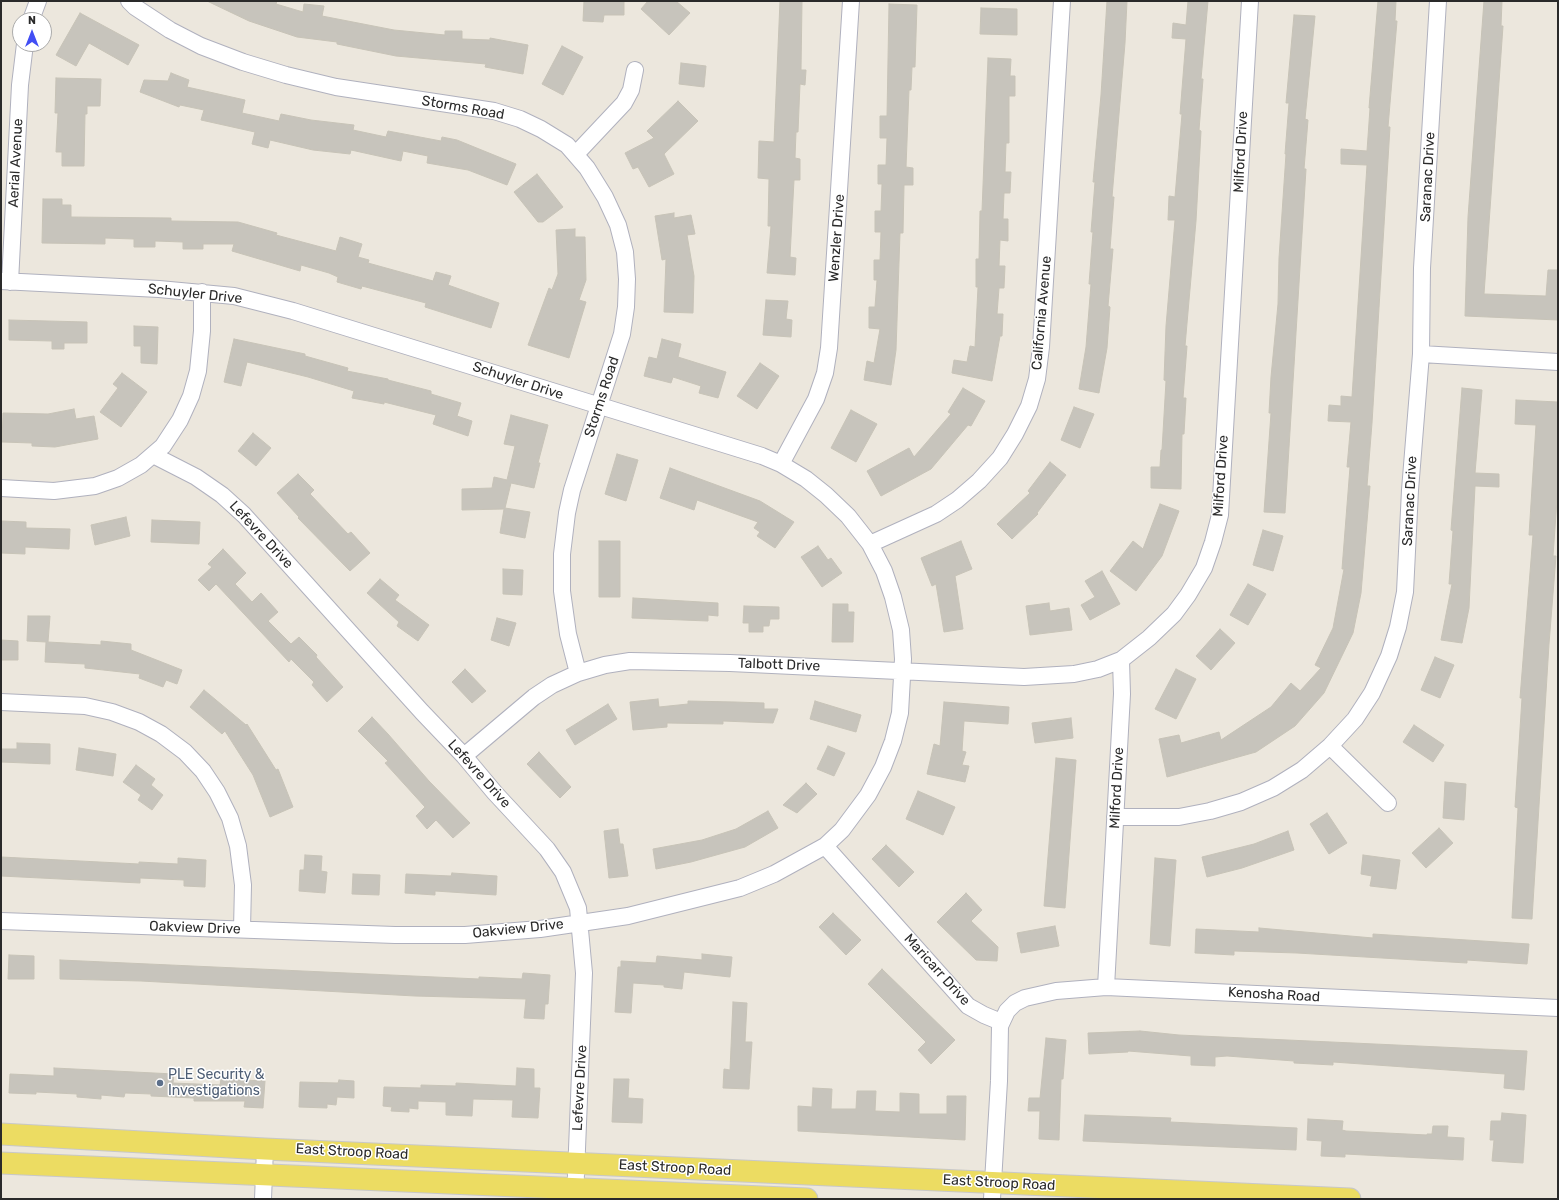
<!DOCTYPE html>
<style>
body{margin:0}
#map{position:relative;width:1559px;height:1200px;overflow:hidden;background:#ece7dd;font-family:Rubik,sans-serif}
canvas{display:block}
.frame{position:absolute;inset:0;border:2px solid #2a2a2a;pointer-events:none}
.north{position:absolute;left:12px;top:12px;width:40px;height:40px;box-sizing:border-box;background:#fff;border:1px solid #aaa;border-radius:50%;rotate:0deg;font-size:11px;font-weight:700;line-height:16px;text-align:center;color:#2a2a2a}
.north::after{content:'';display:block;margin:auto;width:14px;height:18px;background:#424ef4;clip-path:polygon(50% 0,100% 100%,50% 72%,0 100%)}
</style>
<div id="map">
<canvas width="1559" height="1200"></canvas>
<div class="frame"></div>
<div class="north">N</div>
</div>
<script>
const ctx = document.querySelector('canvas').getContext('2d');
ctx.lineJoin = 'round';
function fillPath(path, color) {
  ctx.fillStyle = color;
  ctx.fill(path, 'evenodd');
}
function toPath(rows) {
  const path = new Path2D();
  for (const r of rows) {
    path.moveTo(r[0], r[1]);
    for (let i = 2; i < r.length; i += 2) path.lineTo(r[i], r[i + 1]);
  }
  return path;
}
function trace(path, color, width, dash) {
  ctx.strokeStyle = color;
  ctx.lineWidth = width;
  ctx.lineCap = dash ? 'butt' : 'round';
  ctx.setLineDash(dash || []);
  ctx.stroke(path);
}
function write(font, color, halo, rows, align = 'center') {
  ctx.font = font + ' Rubik,sans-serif';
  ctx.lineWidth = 3;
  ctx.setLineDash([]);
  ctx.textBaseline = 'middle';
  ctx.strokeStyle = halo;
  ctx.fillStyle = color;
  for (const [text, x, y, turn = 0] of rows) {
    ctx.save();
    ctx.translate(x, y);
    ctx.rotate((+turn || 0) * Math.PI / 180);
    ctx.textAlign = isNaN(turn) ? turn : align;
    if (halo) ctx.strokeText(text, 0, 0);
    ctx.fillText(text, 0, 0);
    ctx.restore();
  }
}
const building = toPath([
 [207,1,277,1,276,4,303,12,304,4,324,6,322,16,394,30,445,35,445,31,462,31,462,39,490,40,490,38,528,45,523,74,485,67,486,64,396,56,337,44,337,42,297,37,249,21,207,1],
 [584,1,624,1,624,15,604,15,603,22,583,21,584,1],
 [648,1,676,1,690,13,669,35,641,9,648,1],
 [780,1,802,1,801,70,806,70,805,85,800,84,798,132,796,132,795,158,800,159,800,180,794,180,790,257,796,258,795,275,767,273,771,226,768,226,769,179,758,178,759,141,774,142,780,1],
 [1107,1,1127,1,1125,43,1112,197,1114,197,1110,249,1113,249,1108,306,1110,307,1107,348,1099,393,1079,389,1086,347,1091,284,1089,284,1093,232,1091,232,1095,182,1093,182,1101,95,1107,1],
 [1188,1,1208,1,1201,79,1203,79,1199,130,1201,131,1196,221,1185,346,1187,346,1183,398,1186,398,1184,434,1182,434,1181,489,1151,488,1151,467,1160,467,1161,450,1162,450,1166,381,1164,380,1166,326,1175,220,1168,220,1169,196,1175,197,1182,114,1180,114,1186,39,1172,38,1173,23,1186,25,1188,1],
 [1378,1,1396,1,1395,21,1397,21,1388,127,1390,127,1372,423,1367,486,1370,486,1361,593,1353,633,1324,693,1295,726,1256,752,1167,777,1159,739,1179,735,1181,743,1219,732,1221,740,1271,707,1291,683,1300,691,1321,668,1315,665,1333,628,1344,569,1342,569,1350,467,1347,467,1351,422,1328,421,1329,405,1341,406,1341,396,1352,397,1367,165,1341,164,1341,149,1367,151,1370,108,1369,108,1378,1],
 [1484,1,1502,1,1501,26,1503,26,1484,294,1546,296,1548,270,1558,270,1558,320,1465,316,1468,217,1484,1],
 [889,4,917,5,915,67,912,67,911,90,909,90,906,167,913,168,913,185,904,185,903,233,900,233,896,350,891,385,864,380,867,361,874,363,880,329,869,328,869,307,875,307,877,280,874,280,874,260,880,260,881,232,875,232,875,211,881,211,882,184,878,184,878,165,886,165,887,138,880,138,880,116,887,116,889,4],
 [981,8,1017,9,1017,35,980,34,981,8],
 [80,13,139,45,128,65,89,43,76,66,56,55,80,13],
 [1294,15,1315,16,1305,119,1308,120,1304,169,1306,169,1285,513,1264,512,1271,413,1269,413,1271,377,1278,304,1279,258,1286,154,1285,154,1289,103,1286,103,1294,15],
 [562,46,583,57,563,95,542,84,562,46],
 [988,58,1011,59,1010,76,1015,76,1015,96,1009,96,1009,143,1006,143,1005,172,1011,172,1010,193,1004,193,1003,219,1008,219,1008,241,1000,240,999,266,1005,266,1004,288,999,288,997,314,1003,314,1002,336,1000,336,992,381,952,373,954,360,967,362,970,346,975,347,978,287,976,287,976,259,979,259,980,211,982,211,988,58],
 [681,63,706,66,704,87,679,84,681,63],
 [171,73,189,80,187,87,245,100,242,113,279,121,281,114,311,120,354,125,353,130,386,137,388,131,441,141,442,137,457,140,516,164,507,185,468,170,427,163,428,156,403,151,401,161,351,150,350,154,313,150,270,140,268,148,252,144,255,132,201,120,204,110,180,105,179,107,140,92,144,80,168,81,171,73],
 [56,78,101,79,100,106,87,106,87,114,85,114,84,166,62,166,62,152,56,152,58,113,55,113,56,78],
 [678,101,698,121,664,154,674,174,649,187,638,167,633,169,625,153,654,138,647,131,678,101],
 [537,174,563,207,543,222,538,222,514,192,537,174],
 [43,199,62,199,62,205,71,205,71,217,171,218,171,221,238,222,277,233,276,235,336,251,340,237,362,244,358,257,369,260,368,263,433,281,436,272,451,276,448,285,499,303,491,328,425,307,426,303,362,286,361,289,337,282,338,277,329,273,301,265,300,271,232,251,234,244,203,244,203,249,183,249,183,242,155,241,155,247,134,247,134,239,105,238,105,244,42,243,43,199],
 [674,213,674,218,691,215,695,234,687,235,694,276,693,313,664,312,666,259,662,260,655,216,674,213],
 [575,229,575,237,585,237,586,280,579,300,586,302,569,358,528,345,549,288,552,290,558,274,556,230,575,229],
 [766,300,788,301,786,319,792,320,791,337,763,335,766,300],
 [9,320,87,322,87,343,64,343,64,349,52,349,52,341,9,340,9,320],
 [134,326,158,327,157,364,141,363,141,346,134,346,134,326],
 [234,339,305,354,305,356,348,368,347,371,388,379,388,380,431,391,431,394,461,403,457,416,472,421,468,436,433,424,436,415,384,402,384,404,352,398,354,391,308,377,247,362,241,386,224,382,234,339],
 [662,339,681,344,678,357,726,372,718,398,699,393,701,386,673,377,671,383,644,376,649,357,657,359,662,339],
 [760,363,779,376,757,409,737,396,760,363],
 [122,373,147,392,121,427,100,412,118,388,113,384,122,373],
 [963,388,985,401,971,426,968,425,931,469,881,496,867,471,909,448,914,457,951,414,948,412,963,388],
 [1462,388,1482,390,1475,473,1499,474,1499,487,1475,486,1469,608,1462,643,1441,640,1452,584,1449,584,1453,531,1451,530,1462,388],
 [1516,400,1558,402,1558,486,1553,556,1556,556,1549,644,1532,919,1512,918,1518,808,1515,807,1522,698,1520,698,1533,535,1529,535,1536,425,1515,424,1516,400],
 [1074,407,1094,414,1080,448,1061,440,1074,407],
 [74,409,76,419,94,416,98,439,55,447,32,446,32,443,2,442,3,413,48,414,74,409],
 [851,410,877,424,856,462,831,448,851,410],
 [511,415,548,425,538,463,540,463,534,488,511,483,505,508,530,512,525,538,500,533,504,509,462,510,462,489,492,488,494,477,507,480,515,446,504,444,511,415],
 [253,433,271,448,256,466,238,451,253,433],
 [617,454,638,460,626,501,605,494,617,454],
 [1050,462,1066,475,1037,513,1038,514,1012,539,997,524,1030,493,1028,491,1050,462],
 [670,468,760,501,794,522,775,548,757,536,760,532,754,528,758,522,697,500,694,510,660,498,670,468],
 [298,474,314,490,310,494,348,534,351,532,370,553,350,571,298,518,299,517,277,493,298,474],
 [1160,504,1179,511,1162,556,1136,591,1110,571,1133,541,1143,549,1160,504],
 [126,517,130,536,95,545,91,525,126,517],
 [152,520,200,522,199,544,151,542,152,520],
 [1,521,26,522,26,528,70,529,69,549,25,547,25,554,1,553,1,521],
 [1263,530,1283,536,1273,571,1253,565,1263,530],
 [599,541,620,541,620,597,599,597,599,541],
 [961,541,972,569,955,576,963,629,944,632,936,584,932,586,921,558,961,541],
 [818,546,828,560,831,558,842,573,822,587,801,557,818,546],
 [223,549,246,573,235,584,252,602,261,593,278,612,268,621,291,644,299,637,317,655,316,657,343,687,327,702,312,685,314,682,291,659,289,662,216,584,209,591,198,580,212,567,208,564,223,549],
 [503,569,523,570,522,595,503,594,503,569],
 [1102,571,1120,604,1090,620,1081,605,1095,597,1085,581,1102,571],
 [380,579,399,595,395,600,429,625,418,641,397,626,399,622,367,593,380,579],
 [1248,584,1266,594,1248,625,1230,615,1248,584],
 [633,598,718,603,718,616,708,615,708,621,632,618,633,598],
 [1049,603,1050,611,1069,608,1072,630,1030,635,1026,606,1049,603],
 [833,604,848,604,848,612,854,612,853,642,832,642,833,604],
 [744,606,779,607,779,619,770,619,769,626,763,626,763,632,749,632,749,623,743,623,744,606],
 [28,616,50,616,48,642,101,645,101,641,131,644,131,650,182,670,177,684,166,680,163,687,139,678,140,674,85,668,85,664,45,662,46,642,27,641,28,616],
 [497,618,516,623,509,646,491,640,497,618],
 [1220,629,1235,643,1211,670,1196,656,1220,629],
 [1,640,18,641,18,660,1,660,1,640],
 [1435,657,1454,665,1440,698,1421,690,1435,657],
 [465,669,486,691,472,703,452,682,465,669],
 [1176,669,1196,679,1176,719,1155,709,1176,669],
 [204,690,246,725,247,724,276,770,278,769,293,807,270,817,253,775,225,731,222,734,190,707,204,690],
 [658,699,659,707,688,704,688,701,735,702,764,703,764,709,778,709,773,723,723,721,723,724,667,723,667,727,633,730,630,702,658,699],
 [815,701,861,715,856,732,810,719,815,701],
 [944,702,1009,707,1008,724,964,721,962,751,966,752,962,765,969,766,965,782,927,774,934,744,940,746,944,702],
 [608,704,617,719,575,745,566,730,608,704],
 [372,717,388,734,429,781,470,823,453,838,436,820,427,829,416,816,425,807,385,763,388,761,358,731,372,717],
 [1071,718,1073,738,1035,743,1032,723,1071,718],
 [1414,725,1444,745,1433,762,1403,742,1414,725],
 [17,743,50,744,50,764,1,762,1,749,17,749,17,743],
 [828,746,845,753,834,776,817,769,828,746],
 [79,748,116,754,113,776,76,770,79,748],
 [539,752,571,787,560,798,527,764,539,752],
 [1056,758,1076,760,1065,908,1044,906,1056,758],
 [136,765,155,779,151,785,163,795,152,810,138,800,141,795,123,782,136,765],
 [1445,782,1466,784,1464,820,1443,818,1445,782],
 [806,783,817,794,797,813,783,805,806,783],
 [918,791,955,807,943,835,906,819,918,791],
 [768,811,778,828,745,847,691,862,656,869,653,849,702,840,736,829,768,811],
 [1327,813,1347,843,1329,854,1310,824,1327,813],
 [1439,828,1453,843,1426,868,1412,853,1439,828],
 [618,829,620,844,623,844,628,876,609,878,604,831,618,829],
 [1288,831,1294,850,1242,868,1207,877,1202,857,1254,844,1288,831],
 [886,845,914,872,899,887,872,859,886,845],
 [305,855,322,856,321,871,327,872,325,893,299,891,300,870,304,870,305,855],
 [1363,855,1400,860,1396,889,1370,886,1372,876,1361,874,1363,855],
 [1,857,139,864,139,862,178,864,178,858,206,860,205,887,184,886,184,880,140,878,140,883,1,876,1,857],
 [1155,858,1176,860,1170,946,1150,944,1155,858],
 [452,873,497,876,496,895,435,891,435,895,405,893,406,874,451,876,452,873],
 [353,874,380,875,379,895,352,894,353,874],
 [966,893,982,910,971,921,998,947,997,961,976,960,937,922,966,893],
 [833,913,861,940,846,955,819,927,833,913],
 [1055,926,1059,946,1021,953,1017,933,1055,926],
 [1259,928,1373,938,1373,934,1529,944,1527,964,1467,960,1467,963,1297,953,1234,951,1234,955,1195,953,1196,929,1259,932,1259,928],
 [702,954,732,957,730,977,684,972,682,989,664,987,664,985,633,983,631,1013,615,1012,618,967,621,967,621,961,656,963,657,956,702,960,702,954],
 [9,955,34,956,34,979,8,979,9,955],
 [60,960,479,979,479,977,522,979,523,973,550,975,548,1004,545,1004,544,1019,524,1018,526,999,415,996,141,981,60,979,60,960],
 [882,969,955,1040,931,1064,918,1050,926,1042,868,984,882,969],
 [733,1002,747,1003,745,1042,752,1042,749,1089,723,1088,724,1069,730,1070,733,1002],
 [1140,1031,1179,1035,1527,1051,1524,1090,1504,1088,1505,1074,1333,1062,1333,1065,1294,1063,1294,1061,1227,1056,1215,1057,1215,1066,1191,1065,1191,1056,1128,1051,1128,1052,1089,1054,1088,1033,1140,1031],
 [1046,1038,1066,1040,1063,1079,1061,1079,1059,1140,1039,1139,1040,1111,1028,1111,1029,1098,1040,1098,1046,1038],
 [54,1068,174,1074,173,1083,220,1085,221,1079,265,1081,263,1108,244,1107,245,1101,194,1101,194,1098,151,1096,151,1094,125,1093,124,1097,101,1095,101,1099,77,1097,77,1094,36,1092,36,1094,9,1093,10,1074,54,1076,54,1068],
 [517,1068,534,1069,534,1088,540,1088,538,1118,512,1117,513,1100,473,1099,472,1116,446,1115,446,1102,418,1101,418,1109,409,1108,409,1112,391,1111,392,1107,383,1106,384,1087,421,1088,421,1085,456,1086,456,1083,516,1086,517,1068],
 [614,1079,629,1079,628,1098,643,1099,642,1123,612,1122,614,1079],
 [339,1080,354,1081,354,1098,337,1097,336,1105,327,1104,327,1108,299,1107,300,1082,338,1083,339,1080],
 [813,1088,832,1089,831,1109,856,1109,857,1091,876,1091,875,1111,900,1112,900,1093,919,1094,919,1114,947,1114,947,1096,966,1096,965,1140,798,1131,798,1106,812,1107,813,1088],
 [1502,1113,1526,1115,1523,1163,1492,1161,1494,1140,1490,1140,1491,1121,1501,1121,1502,1113],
 [1085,1115,1171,1118,1170,1122,1297,1128,1296,1150,1083,1141,1085,1115],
 [1308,1119,1343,1121,1342,1130,1346,1131,1427,1135,1427,1134,1432,1134,1433,1126,1448,1126,1447,1137,1464,1138,1463,1160,1345,1154,1345,1157,1321,1156,1322,1141,1307,1140,1308,1119]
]);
fillPath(building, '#c7c4bc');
trace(building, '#c7c3b7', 1);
const minor = toPath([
 [129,1,135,7,170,30,201,46,243,62,286,75,336,87,494,111,520,119,541,129,567,145,587,168,605,197,618,225,625,252,627,279,626,307,622,334,572,490,567,513,562,554,562,591,568,634,578,673],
 [31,20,38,1],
 [576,154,624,103,631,90,635,70],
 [1,281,159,289,234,296,293,311,762,456,781,464,806,479,826,495,848,516,870,544,884,571,893,597,901,630,903,659,900,713,893,741,883,767,868,795,842,830,825,846,774,874,740,888,628,916,540,929,465,935,395,935,1,921],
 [10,282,20,85,25,44],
 [1421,354,1558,362],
 [153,455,196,477,222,495,244,515,422,712,464,756,495,793,547,849,563,872,578,908,584,973,575,1199],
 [781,464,816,399,825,373,829,348,851,1],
 [1,488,54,491,95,486,118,478,141,465,163,446,180,420,191,396,198,371,202,331,202,292],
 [870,544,936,514,957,500,979,481,1000,458,1015,434,1029,406,1037,379,1041,347,1062,1],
 [1,702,85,706,112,712,139,722,161,734,185,752,203,771,217,792,230,818,238,846,243,885,242,929],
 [1330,746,1388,803],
 [464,756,534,697,552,685,578,673,605,665,630,661,730,663,1024,677,1074,674,1098,669,1121,660,1149,638,1174,614,1188,595,1204,568,1213,542,1220,515,1250,1],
 [1115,817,1179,817,1210,811,1241,802,1273,788,1302,770,1330,746,1355,719,1372,693,1389,656,1398,627,1405,592,1410,490,1421,354,1422,268,1438,1],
 [825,846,968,1006,984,1015,1001,1022],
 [1106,987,1122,694,1121,660],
 [263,1199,265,1149],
 [992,1199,999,1081,1000,1026,1007,1011,1015,1003,1025,998,1056,991,1106,987,1558,1008]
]);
const major = toPath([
 [1,1134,265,1149,1350,1199],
 [1,1163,807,1199]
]);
trace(minor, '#b0b1be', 18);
trace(major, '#c8c8c8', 23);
trace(minor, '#fff', 16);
trace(major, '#ecdc62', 21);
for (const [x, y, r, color] of [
 [160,1083,4,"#5c6f8a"]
]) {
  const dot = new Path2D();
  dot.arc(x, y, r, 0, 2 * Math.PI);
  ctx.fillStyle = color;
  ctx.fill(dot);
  trace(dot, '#fff', 1.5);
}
write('14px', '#2a2a2a', '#fff', [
 ["Storms Road",463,108,10],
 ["Milford Drive",1241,152,-87],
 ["Aerial Avenue",16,163,-87],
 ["Saranac Drive",1428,177,-87],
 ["Wenzler Drive",837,238,-86],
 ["Schuyler Drive",195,294,6],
 ["California Avenue",1042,313,-85],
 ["Schuyler Drive",518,381,18],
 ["Storms Road",602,397,-72],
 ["Milford Drive",1221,476,-86],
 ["Saranac Drive",1410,501,-87],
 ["Lefevre Drive",261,535,47],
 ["Talbott Drive",779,665,2],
 ["Lefevre Drive",479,774,48],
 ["Milford Drive",1117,788,-87],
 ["Oakview Drive",195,928,2],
 ["Oakview Drive",518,929,-6],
 ["Maricarr Drive",937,970,48],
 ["Kenosha Road",1274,995,3],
 ["Lefevre Drive",580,1088,-87],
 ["East Stroop Road",352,1152,3],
 ["East Stroop Road",675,1168,3],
 ["East Stroop Road",999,1183,3]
]);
write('14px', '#4e5e75', '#fff', [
 ["PLE Security &",168,1075],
 ["Investigations",168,1091]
], 'left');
</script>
